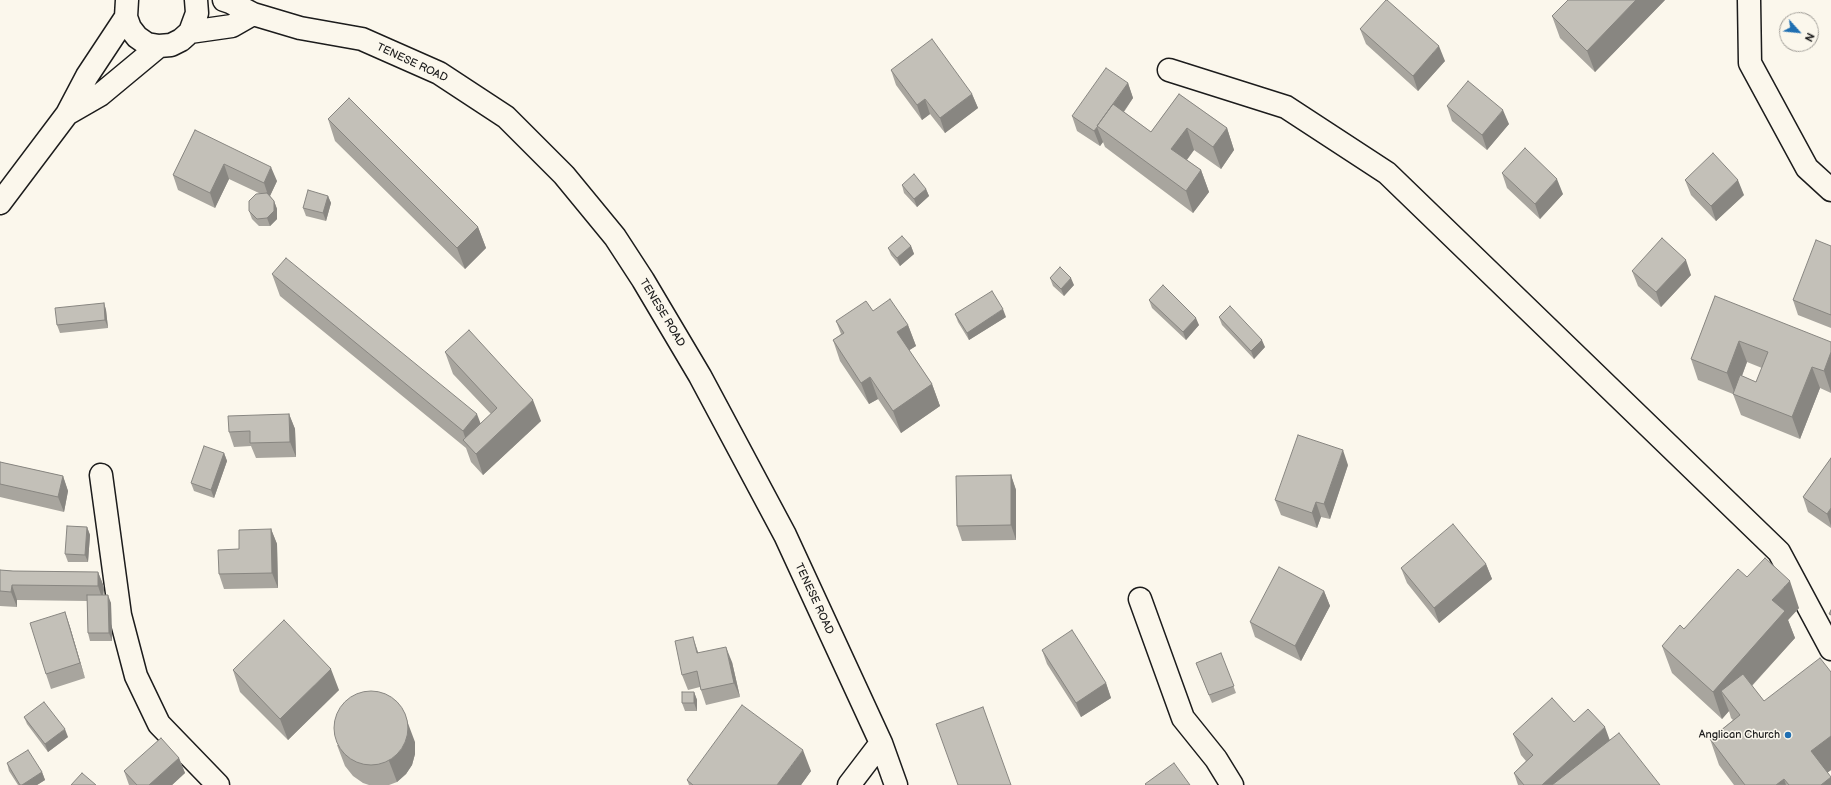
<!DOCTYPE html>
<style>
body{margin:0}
#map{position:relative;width:1831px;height:785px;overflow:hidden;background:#fbf7ec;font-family:"Balsamiq Sans",sans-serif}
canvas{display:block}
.north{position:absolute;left:1779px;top:12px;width:40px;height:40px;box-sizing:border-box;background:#fbf7ec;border:1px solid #a29f99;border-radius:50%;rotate:117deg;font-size:11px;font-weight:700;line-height:16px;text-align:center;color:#1c1c1c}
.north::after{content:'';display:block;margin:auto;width:14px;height:18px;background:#1f6fb2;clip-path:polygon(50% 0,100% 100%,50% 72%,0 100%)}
</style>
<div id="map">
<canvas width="1831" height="785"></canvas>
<div class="north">N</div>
</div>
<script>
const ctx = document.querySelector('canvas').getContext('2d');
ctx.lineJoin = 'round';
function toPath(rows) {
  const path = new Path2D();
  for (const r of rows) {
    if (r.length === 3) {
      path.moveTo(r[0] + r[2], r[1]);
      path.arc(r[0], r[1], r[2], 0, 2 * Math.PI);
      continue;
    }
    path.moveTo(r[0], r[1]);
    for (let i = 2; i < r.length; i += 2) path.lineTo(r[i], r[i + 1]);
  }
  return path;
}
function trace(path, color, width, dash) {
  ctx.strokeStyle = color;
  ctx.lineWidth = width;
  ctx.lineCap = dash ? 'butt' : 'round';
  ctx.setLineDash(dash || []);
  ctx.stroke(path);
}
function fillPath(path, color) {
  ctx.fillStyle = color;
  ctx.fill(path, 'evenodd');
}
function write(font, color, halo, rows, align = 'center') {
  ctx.font = font + ' "Balsamiq Sans",sans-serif';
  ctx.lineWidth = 3;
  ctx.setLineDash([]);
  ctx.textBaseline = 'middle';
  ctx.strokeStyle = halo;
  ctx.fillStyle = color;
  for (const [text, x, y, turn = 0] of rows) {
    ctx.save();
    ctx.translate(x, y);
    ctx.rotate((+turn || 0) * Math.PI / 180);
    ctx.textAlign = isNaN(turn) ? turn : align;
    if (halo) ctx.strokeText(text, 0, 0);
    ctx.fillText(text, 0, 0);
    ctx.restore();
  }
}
const minor = toPath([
 [127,0,126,17,130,28,137,37,147,44,159,46,171,45,181,40,190,32,197,13,196,0],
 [224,0,230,2,253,14,300,28,362,39,439,73,506,117,564,175,615,237,643,280,700,376,785,535,881,743,896,785],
 [1749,0,1750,63,1807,168,1831,190],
 [190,32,232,26,253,14],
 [1169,70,1286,107,1387,173,1779,552,1831,649],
 [67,114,100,95,159,46],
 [0,203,67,114,87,76,126,17],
 [101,475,120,615,136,676,159,724,218,785],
 [1140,599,1183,718,1216,759,1232,785],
 [849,785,881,743]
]);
trace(minor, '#1c1c1c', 25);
trace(minor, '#fbf7ec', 22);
fillPath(toPath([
 [1568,0,1665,0,1595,72,1560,38,1552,16],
 [1360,29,1445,61,1418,91,1366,44],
 [891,70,972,94,978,108,945,133,930,114,922,120,896,85],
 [1128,83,1133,98,1124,112,1151,132,1179,94,1227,128,1234,150,1221,169,1194,150,1187,160,1201,170,1209,192,1193,213,1105,147,1103,142,1100,146,1077,131,1072,116],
 [1447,106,1509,124,1487,150,1452,121],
 [328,119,478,227,486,248,465,269,335,141],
 [195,130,277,181,270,196,274,201,277,209,277,219,270,226,259,226,252,219,249,211,261,194,229,179,215,208,178,190,173,175],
 [1502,173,1563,194,1540,219,1507,188],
 [1685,180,1744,195,1716,221,1691,195],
 [902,185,926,189,929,196,917,207,904,193],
 [328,196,331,203,326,221,306,216,303,208],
 [911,246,914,254,900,266,891,255,888,248],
 [1831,246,1831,328,1798,315,1793,300],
 [1632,271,1691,275,1661,307,1638,286],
 [272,274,480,424,491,414,453,374,445,352,541,421,483,475,471,462,466,448,280,296],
 [1050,278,1074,285,1064,296,1053,286],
 [1715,296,1831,352,1831,393,1820,388,1800,439,1741,415,1733,394,1698,380,1691,359],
 [1747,362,1762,368,1756,382,1742,376],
 [1149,300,1199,325,1186,340,1152,308],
 [104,303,106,310,108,328,60,333,57,325],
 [873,311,908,325,916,346,909,350,932,384,940,406,901,433,878,399,869,404,840,361,833,340,841,334,836,321],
 [955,314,1006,317,969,340,958,322],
 [1219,317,1265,347,1254,359,1222,325],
 [289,414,295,429,296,457,256,458,251,446,234,447,229,432],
 [224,453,227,461,214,498,194,491,191,483],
 [1831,458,1831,528,1808,512,1803,497],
 [0,462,63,476,68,491,64,512,0,497],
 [1348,465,1330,519,1321,517,1317,528,1281,515,1275,500],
 [1011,475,1016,490,1016,540,962,541,957,526],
 [87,527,90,535,88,562,68,562,65,554],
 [271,529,277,544,278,588,224,589,219,574],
 [1486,564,1492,579,1439,623,1407,583,1401,568],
 [0,570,13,571,98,572,104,587,103,595,111,603,112,641,90,641,88,633,87,601,17,600,17,607,0,606],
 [1747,577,1799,608,1788,620,1795,638,1752,686,1764,701,1831,672,1831,770,1827,773,1831,785,1734,785,1719,765,1710,739,1733,720,1731,718,1729,711,1722,719,1672,673,1662,646],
 [1324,591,1330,606,1301,661,1255,637,1250,622],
 [65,612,70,627,85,678,51,689,46,674],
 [1042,650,1106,683,1111,698,1081,717,1047,664],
 [699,653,732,662,740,697,706,705,700,687,688,690,682,675],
 [1221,653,1236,693,1212,703,1196,663],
 [233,670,339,690,288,740,240,692],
 [694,692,697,700,697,711,685,711,682,703],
 [24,717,68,737,48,752,27,724],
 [1574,722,1610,740,1660,785,1518,785,1514,773,1526,761,1521,755,1513,734],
 [415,742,415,754,412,765,406,774,397,782,389,785,369,785,363,783,353,776,345,766,337,745],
 [179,758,185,773,172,785,129,785,124,771],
 [7,763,42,772,45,780,37,785,18,785,9,771],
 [811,771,801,785,689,785,687,780]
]), '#a8a59e');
fillPath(toPath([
 [1636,0,1665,0,1595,72,1587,51],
 [1439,46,1445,61,1418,91,1413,76],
 [1128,83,1133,98,1108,134,1098,126],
 [972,94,978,108,945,133,940,118],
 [925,99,930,114,922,120,917,105],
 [1503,110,1509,124,1487,150,1482,135],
 [1097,127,1103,142,1100,146,1094,131],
 [1187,128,1194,150,1179,170,1171,149],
 [1227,128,1234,150,1221,169,1213,147],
 [224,164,229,179,215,208,210,193],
 [271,167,277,181,269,198,264,183],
 [1201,170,1209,192,1193,213,1186,191],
 [1557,179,1563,194,1540,219,1535,204],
 [1738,180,1744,195,1716,221,1711,206],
 [926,189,929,196,917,207,914,199],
 [328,196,331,203,326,221,323,213],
 [274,201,277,209,277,219,270,226,267,218],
 [478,227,486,248,465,269,457,248],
 [911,246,914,254,900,266,897,258],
 [1686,260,1691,275,1661,307,1656,292],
 [1071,278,1074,285,1064,296,1061,289],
 [104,303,106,310,108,328,105,320],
 [1003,309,1006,317,969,340,967,333],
 [1196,318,1199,325,1186,340,1183,332],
 [908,325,916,346,905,353,897,332],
 [1262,340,1265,347,1254,359,1251,351],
 [1739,341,1747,362,1735,394,1727,373],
 [1831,352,1831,392,1824,371],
 [1812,367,1820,388,1800,439,1792,417],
 [870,377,878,399,869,404,861,383],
 [932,384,940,406,901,433,893,411],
 [533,400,541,421,483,475,476,454],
 [289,414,295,429,296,457,290,442],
 [477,414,485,435,468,446,463,431],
 [1343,450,1348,465,1330,519,1324,504],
 [224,453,227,461,214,498,211,490],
 [1011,475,1016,490,1016,540,1011,525],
 [63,476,68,491,64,512,58,497],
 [1316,502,1321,517,1317,528,1312,513],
 [1831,508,1831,526,1827,514],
 [87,527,90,535,88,562,85,555],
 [271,529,277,544,278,588,272,573],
 [1486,564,1492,579,1439,623,1434,608],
 [98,572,104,587,103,601,98,586],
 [1790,581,1799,608,1788,620,1795,638,1733,706,1721,691,1729,711,1722,719,1713,692,1772,600],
 [12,585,17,600,17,607,11,592],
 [1324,591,1330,606,1301,661,1295,646],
 [108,595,111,603,112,641,109,633],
 [65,612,70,627,85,678,80,663],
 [693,637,698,652,702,668,697,653],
 [726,647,732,662,740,697,734,683],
 [331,669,339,690,288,740,280,719],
 [1106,683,1111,698,1081,717,1076,703],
 [694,692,697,700,697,711,694,703],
 [403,710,415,742,415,754,412,765,406,774,397,782,389,761],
 [1605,727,1613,749,1573,785,1542,785],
 [65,729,68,737,48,752,45,744],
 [1831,736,1831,770,1820,778,1811,751],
 [803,750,811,771,801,785,777,785],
 [179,758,185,773,172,785,149,785],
 [42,772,45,780,37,785,22,785],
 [1831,777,1831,785,1821,785],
 [1784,779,1786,785,1776,785]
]), '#888681');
const building = toPath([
 [1386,0,1387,0,1439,46,1413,76,1360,29,1386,0],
 [1568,0,1636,0,1587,51,1552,16,1568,0],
 [932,39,972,94,940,118,925,99,917,105,891,70,932,39],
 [1106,68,1128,83,1097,126,1098,126,1094,131,1072,116,1106,68],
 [1468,81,1503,110,1482,135,1447,106,1468,81],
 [1179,94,1227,128,1213,147,1187,128,1171,149,1201,170,1186,191,1097,126,1113,104,1151,132,1179,94],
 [349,98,478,227,457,248,328,119,349,98],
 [195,130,271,167,264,183,224,164,210,193,173,175,195,130],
 [1525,148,1557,179,1535,204,1502,173,1525,148],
 [1713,153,1738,180,1711,206,1685,180,1713,153],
 [914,174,926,189,914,199,902,185,914,174],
 [308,190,328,196,323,213,303,208,308,190],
 [267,193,274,201,274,211,267,218,257,219,249,211,249,201,256,194,267,193],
 [902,236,911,246,897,258,888,248,902,236],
 [1662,238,1686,260,1656,292,1632,271,1662,238],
 [1816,240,1831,246,1831,315,1793,300,1816,240],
 [286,258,477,414,463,431,272,274,286,258],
 [1060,267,1071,278,1061,289,1050,278,1060,267],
 [1163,285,1196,318,1183,332,1149,300,1163,285],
 [992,291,1003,309,967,333,955,314,992,291],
 [1715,296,1831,342,1831,352,1824,371,1812,367,1792,417,1733,394,1740,375,1756,382,1768,352,1739,341,1727,373,1691,359,1715,296],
 [890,299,908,325,897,332,932,384,893,411,870,377,861,383,833,340,844,333,836,321,866,301,873,311,890,299],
 [104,303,105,320,57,325,55,308,104,303],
 [1230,306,1262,340,1251,351,1219,317,1230,306],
 [469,330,533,400,476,454,463,440,497,408,445,352,469,330],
 [289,414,290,442,250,443,250,431,229,432,228,416,289,414],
 [1298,435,1343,450,1324,504,1316,502,1312,513,1275,500,1298,435],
 [204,446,224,453,211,490,191,483,204,446],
 [1831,458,1831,508,1827,514,1803,497,1831,458],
 [0,462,63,476,58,497,0,484,0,462],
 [1011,475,1011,525,957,526,956,476,1011,475],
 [1453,524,1486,564,1434,608,1401,568,1453,524],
 [67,526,87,527,85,555,65,554,67,526],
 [271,529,272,573,219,574,218,550,239,549,239,530,271,529],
 [1765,558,1790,581,1772,600,1785,611,1713,692,1662,646,1680,625,1684,629,1738,569,1747,577,1765,558],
 [1279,567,1324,591,1295,646,1250,622,1279,567],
 [0,570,13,571,98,572,98,586,12,585,11,592,0,591,0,570],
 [87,595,108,595,109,633,88,633,87,595],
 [1831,610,1831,615,1829,614,1831,610],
 [65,612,80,663,46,674,30,623,65,612],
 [284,620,331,669,280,719,233,670,284,620],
 [1072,630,1106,683,1076,703,1042,650,1072,630],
 [693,637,697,653,726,647,734,683,701,690,697,671,682,675,675,641,693,637],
 [1221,653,1234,686,1209,695,1196,663,1221,653],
 [1820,658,1831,672,1831,736,1811,751,1831,777,1821,785,1789,785,1784,779,1776,785,1745,785,1710,739,1740,715,1721,691,1743,674,1764,701,1820,658],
 [371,728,37],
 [682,692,694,692,694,703,682,703,682,692],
 [1552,698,1574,722,1588,709,1605,727,1542,785,1524,785,1514,773,1533,755,1513,734,1552,698],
 [44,702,65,729,45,744,24,717,44,702],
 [742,705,803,750,777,785,693,785,687,780,742,705],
 [983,707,1011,785,958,785,936,724,983,707],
 [1619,733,1660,785,1552,785,1619,733],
 [161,738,179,758,149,785,137,785,124,771,161,738],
 [28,750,42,772,22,785,20,785,7,763,28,750],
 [1174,763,1190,785,1146,785,1145,784,1174,763],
 [82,773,96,785,71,785,82,773]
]);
fillPath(building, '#c3c0b8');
trace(building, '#888681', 1);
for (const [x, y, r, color] of [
 [1788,735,4,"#1f6fb2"]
]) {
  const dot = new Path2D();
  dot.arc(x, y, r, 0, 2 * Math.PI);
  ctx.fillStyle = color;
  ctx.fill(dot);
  trace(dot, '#fbf7ec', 1.5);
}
write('11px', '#1c1c1c', '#fbf7ec', [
 ["TENESE ROAD",412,63,25],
 ["TENESE ROAD",662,313,59],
 ["TENESE ROAD",814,599,65]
]);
write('11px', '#1c1c1c', '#fbf7ec', [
 ["Anglican Church",1780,735]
], 'right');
</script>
